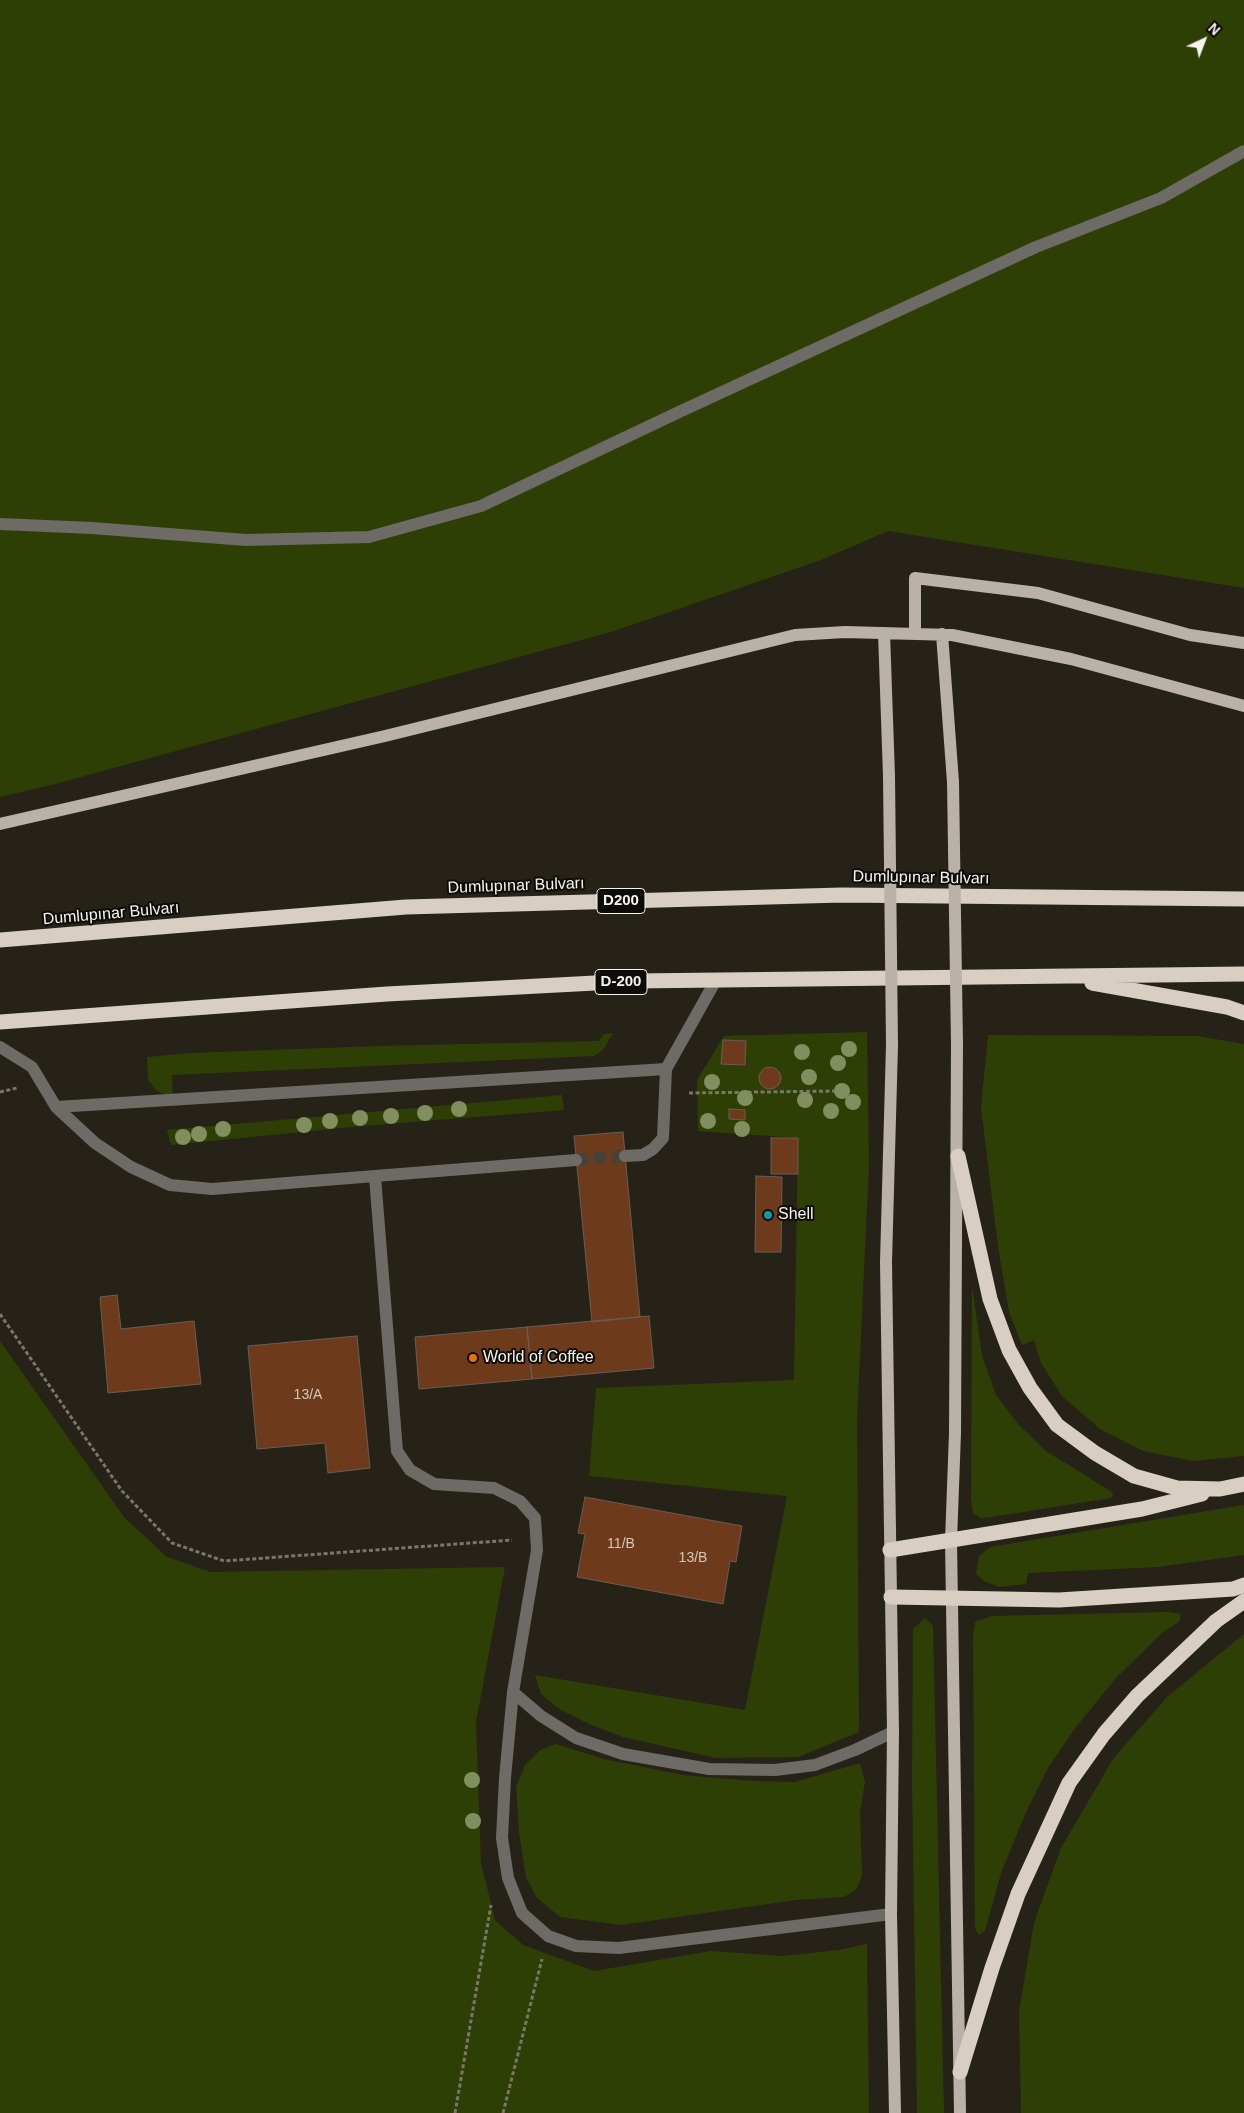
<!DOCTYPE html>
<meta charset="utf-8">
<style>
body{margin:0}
#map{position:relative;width:1244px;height:2113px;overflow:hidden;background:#272218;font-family:Helvetica,sans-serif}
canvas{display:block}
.north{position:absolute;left:1179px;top:15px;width:50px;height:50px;-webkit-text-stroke:4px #0e0c08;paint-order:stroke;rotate:43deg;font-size:14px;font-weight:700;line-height:20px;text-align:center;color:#f7f4ed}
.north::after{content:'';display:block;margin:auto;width:18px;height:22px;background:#f7f4ed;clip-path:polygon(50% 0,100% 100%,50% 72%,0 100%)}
</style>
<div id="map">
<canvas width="1244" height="2113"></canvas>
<div class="north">N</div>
</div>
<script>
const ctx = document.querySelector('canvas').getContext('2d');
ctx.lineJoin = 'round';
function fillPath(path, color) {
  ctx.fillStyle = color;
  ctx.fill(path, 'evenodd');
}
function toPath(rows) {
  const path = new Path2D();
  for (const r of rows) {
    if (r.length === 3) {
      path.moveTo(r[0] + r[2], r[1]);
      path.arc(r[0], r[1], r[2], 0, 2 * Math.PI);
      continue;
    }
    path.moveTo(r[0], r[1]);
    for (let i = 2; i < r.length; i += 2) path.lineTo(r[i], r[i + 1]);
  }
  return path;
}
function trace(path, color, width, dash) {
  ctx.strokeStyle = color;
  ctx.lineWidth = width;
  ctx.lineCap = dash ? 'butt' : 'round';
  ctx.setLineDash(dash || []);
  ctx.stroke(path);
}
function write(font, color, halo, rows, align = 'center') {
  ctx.font = font + ' Helvetica,sans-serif';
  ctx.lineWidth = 4;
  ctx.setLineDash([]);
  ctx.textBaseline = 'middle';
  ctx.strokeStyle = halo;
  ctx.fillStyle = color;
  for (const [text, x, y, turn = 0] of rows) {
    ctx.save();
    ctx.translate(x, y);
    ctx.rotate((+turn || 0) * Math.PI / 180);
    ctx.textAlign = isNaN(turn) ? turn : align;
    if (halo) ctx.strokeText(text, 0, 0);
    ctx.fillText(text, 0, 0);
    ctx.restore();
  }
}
fillPath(toPath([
 [0,0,1244,0,1244,588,888,531,821,560,614,631,55,784,0,797],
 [867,1032,869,1165,857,1419,859,1732,798,1757,716,1758,623,1737,589,1724,561,1710,541,1694,535,1675,745,1710,787,1496,589,1476,596,1388,794,1380,798,1138,698,1131,697,1080,724,1036],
 [613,1033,603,1050,594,1056,172,1075,173,1096,166,1096,157,1091,148,1080,147,1057,190,1053,378,1046,599,1041,604,1034],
 [988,1035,1197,1036,1244,1044,1244,1456,1193,1461,1143,1451,1100,1429,1062,1396,1041,1363,1034,1340,1022,1345,1009,1312,998,1247,981,1107],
 [562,1095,564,1110,362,1126,171,1145,167,1130],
 [972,1285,982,1356,996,1395,1018,1424,1046,1451,1112,1492,1113,1495,1111,1498,991,1517,981,1518,973,1513,971,1499],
 [0,1341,124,1517,167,1557,211,1572,505,1567,476,1722,481,1863,495,1920,523,1945,594,1971,711,1951,783,1956,839,1950,867,1944,869,2113,0,2113],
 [1244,1505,1244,1555,1158,1567,1028,1573,1026,1584,1000,1587,984,1581,976,1574,979,1556,990,1547],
 [1169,1612,1181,1614,1179,1622,1163,1632,1116,1678,1076,1727,1049,1766,1026,1812,1001,1873,985,1931,979,1935,975,1928,973,1636,975,1622,992,1616],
 [925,1618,933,1626,944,2113,917,2113,912,1779,913,1629],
 [1244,1634,1244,2113,1021,2113,1019,2011,1034,1923,1061,1848,1113,1759,1167,1697],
 [556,1744,604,1759,683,1775,754,1781,795,1782,860,1763,865,1782,860,1812,862,1876,856,1890,844,1897,796,1900,621,1925,560,1917,537,1898,526,1877,519,1833,516,1787,525,1765,540,1750]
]), '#2e3f05');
const building = toPath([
 [723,1040,746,1041,745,1065,721,1064,723,1040],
 [770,1078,11],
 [729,1109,745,1110,745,1120,729,1119,729,1109],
 [623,1132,640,1317,592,1322,574,1136,623,1132],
 [771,1138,798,1138,798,1174,771,1174,771,1138],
 [756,1176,782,1177,781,1252,755,1252,756,1176],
 [117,1295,121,1329,194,1321,201,1384,108,1393,100,1297,117,1295],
 [649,1316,654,1368,532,1379,527,1327,649,1316],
 [527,1327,532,1379,419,1389,415,1337,527,1327],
 [357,1336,370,1468,328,1473,325,1443,257,1449,248,1346,357,1336],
 [585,1497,742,1526,736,1562,730,1561,723,1604,577,1577,585,1534,578,1533,585,1497]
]);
fillPath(building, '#6d3b1b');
trace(building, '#6a5d56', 1);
trace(toPath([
 [576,1160,625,1156]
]), '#464238', 12, [12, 6]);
trace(toPath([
 [0,1092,17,1088],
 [689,1093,836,1091],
 [0,1314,122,1491,172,1543,224,1561,512,1540],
 [455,2113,491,1905],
 [503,2113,542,1959]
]), '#7a756d', 3, [4, 2.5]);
trace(toPath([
 [0,524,92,528,246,540,369,537,481,506,679,412,1036,247,1161,198,1244,151],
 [0,1047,32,1067,56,1107,95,1143,131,1167,170,1185,212,1189,576,1160],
 [56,1107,666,1069],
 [625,1156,643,1155,653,1149,663,1138,666,1069,716,980],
 [375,1177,397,1451,410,1470,434,1484,494,1488,520,1501,535,1518,537,1550,513,1692,505,1778,502,1838,508,1878,522,1913,548,1936,576,1946,619,1948,891,1914],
 [513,1692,541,1716,576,1738,623,1754,709,1769,775,1770,815,1765,855,1750,893,1732]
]), '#6e6a65', 12);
trace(toPath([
 [884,633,889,776],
 [915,633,915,578,1038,593,1190,635,1244,643],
 [942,634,953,782],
 [0,824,385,736,795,635,845,632,952,635,1071,659,1244,706],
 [892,1045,886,1262,893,1732,891,1914,895,2113],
 [957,1045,955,1433,951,1541,960,2113]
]), '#bab1a8', 12);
trace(toPath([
 [0,940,406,907,842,895,1244,899],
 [1092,983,1227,1007,1244,1013],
 [0,1022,387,994,633,981,1244,974],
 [958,1156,990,1299,1009,1350,1030,1388,1057,1425,1095,1453,1134,1476,1177,1488,1220,1489,1244,1484],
 [890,1550,1142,1509,1202,1494],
 [891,1597,1059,1600,1233,1589,1244,1585],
 [960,2072,992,1968,1018,1894,1069,1783,1104,1734,1137,1696,1216,1621,1244,1601]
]), '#d8cec2', 15);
trace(toPath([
 [889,776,892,1045],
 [953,782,957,1045]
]), '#bab1a8', 12);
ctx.fillStyle = '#808f5d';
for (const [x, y] of [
 [849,1049],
 [802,1052],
 [838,1063],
 [809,1077],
 [712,1082],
 [842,1091],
 [745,1098],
 [805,1100],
 [853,1102],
 [459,1109],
 [831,1111],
 [425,1113],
 [391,1116],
 [360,1118],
 [330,1121],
 [708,1121],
 [304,1125],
 [223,1129],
 [742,1129],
 [199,1134],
 [183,1137],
 [472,1780],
 [473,1821]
]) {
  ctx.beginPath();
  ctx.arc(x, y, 8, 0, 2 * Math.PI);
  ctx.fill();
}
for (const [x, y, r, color] of [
 [768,1215,5,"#0f9aa8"],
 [473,1358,5,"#e8710a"]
]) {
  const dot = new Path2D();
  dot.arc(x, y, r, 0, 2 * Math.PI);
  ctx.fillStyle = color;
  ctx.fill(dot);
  trace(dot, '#0e0c08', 2);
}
write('14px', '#d4c6b8', null, [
 ["13/A",308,1395],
 ["11/B",621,1544],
 ["13/B",693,1558]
]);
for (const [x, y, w] of [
 [621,901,48],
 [621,982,52]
]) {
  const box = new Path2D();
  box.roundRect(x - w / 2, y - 12.5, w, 25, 4);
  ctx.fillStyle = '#0e0c08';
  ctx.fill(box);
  trace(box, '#f7f4ed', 1);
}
write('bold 15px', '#f7f4ed', null, [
 ["D200",621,901],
 ["D-200",621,982]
]);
write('16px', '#f7f4ed', '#0e0c08', [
 ["Dumlupınar Bulvarı",921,878,1],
 ["Dumlupınar Bulvarı",516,886,-2],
 ["Dumlupınar Bulvarı",111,914,-5]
]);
write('16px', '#f7f4ed', '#0e0c08', [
 ["Shell",778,1215],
 ["World of Coffee",483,1358]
], 'left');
</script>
